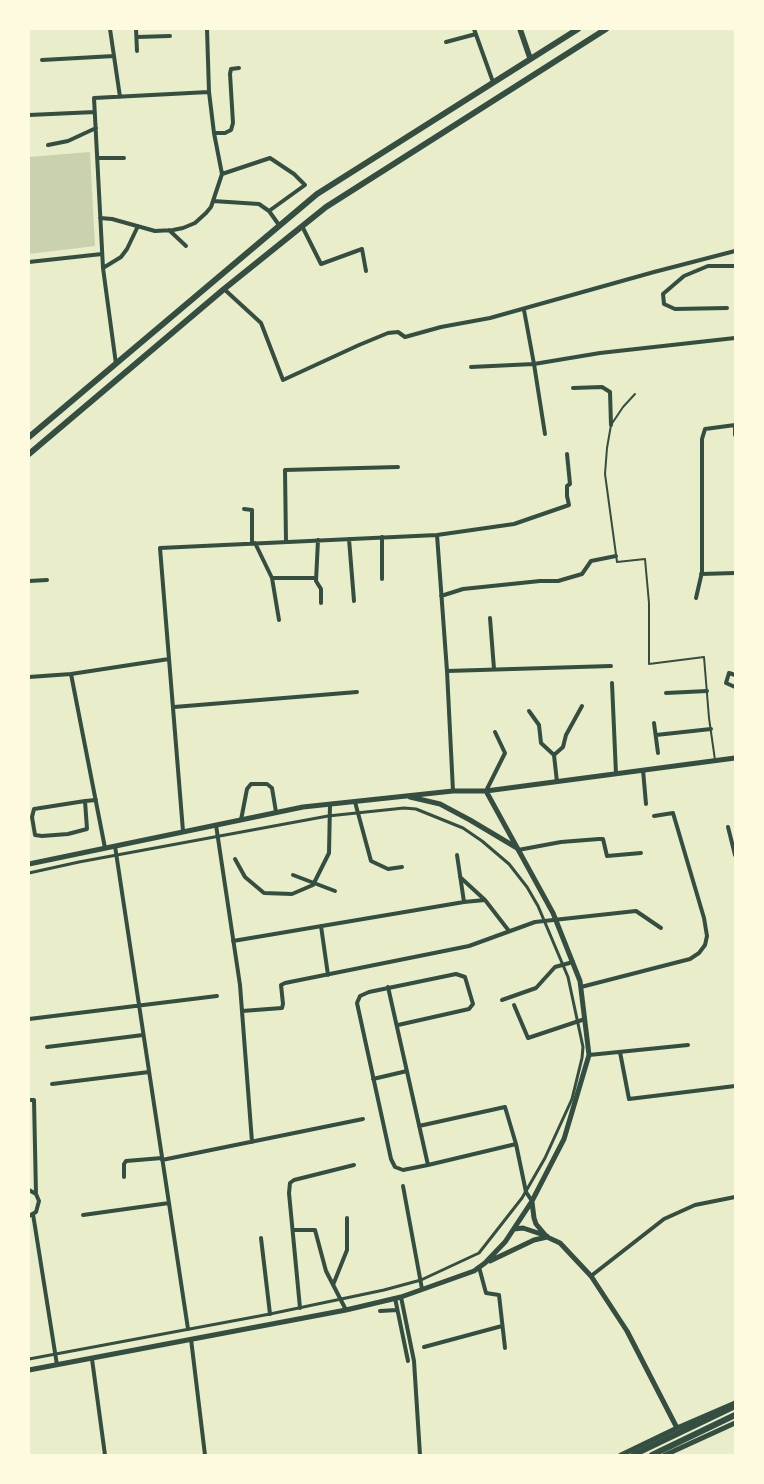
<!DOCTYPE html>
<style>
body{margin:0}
#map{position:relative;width:764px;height:1484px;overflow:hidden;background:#e9edc9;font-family:"Work Sans",sans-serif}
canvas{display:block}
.frame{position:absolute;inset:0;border:30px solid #fefae0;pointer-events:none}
</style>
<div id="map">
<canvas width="764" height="1484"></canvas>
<div class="frame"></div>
</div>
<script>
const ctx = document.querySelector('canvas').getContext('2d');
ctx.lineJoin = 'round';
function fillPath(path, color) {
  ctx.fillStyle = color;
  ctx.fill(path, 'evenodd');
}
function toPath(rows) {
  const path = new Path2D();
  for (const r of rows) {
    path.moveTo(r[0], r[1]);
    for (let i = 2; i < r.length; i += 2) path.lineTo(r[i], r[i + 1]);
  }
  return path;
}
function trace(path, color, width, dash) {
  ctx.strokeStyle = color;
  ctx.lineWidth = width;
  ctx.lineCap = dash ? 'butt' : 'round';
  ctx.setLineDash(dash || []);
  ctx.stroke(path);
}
fillPath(toPath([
 [90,152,95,246,29,254,29,157]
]), '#cad2ad');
trace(toPath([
 [635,394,623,407,611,425,607,448,605,474,617,562,645,559,649,603,649,664,704,657,709,718,715,760]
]), '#344e41', 2);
trace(toPath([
 [29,873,79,862,328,816,404,808,416,809,463,828,482,841,509,864,527,887,538,906,568,977,583,1047,582,1058,572,1099,545,1158,522,1198,479,1253,421,1280,384,1290,270,1314,29,1359]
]), '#344e41', 3);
trace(toPath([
 [110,29,120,97],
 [136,29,137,51],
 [474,29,493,82],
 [137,37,170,36],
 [446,42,476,34],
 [42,60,114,56],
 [29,115,95,112],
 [214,133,225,133,231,130,233,123,230,74,231,69,239,68],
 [48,145,68,141,96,128],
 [97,158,124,158],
 [222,174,270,158,294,174,305,185,269,211],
 [213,201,259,204,269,211,279,225],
 [100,218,112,219,155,231,173,230,183,228,195,223,206,213,211,207,222,174,214,133,209,92],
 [302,226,321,264,362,249,366,271],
 [169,230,186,246],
 [29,262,102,254],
 [103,268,121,257,127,249,138,226],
 [224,289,261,323,283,380,359,345,388,333,398,332,405,337,441,327,490,318,654,272,735,251],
 [727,308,675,309,664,304,663,294,684,276,708,266,735,266],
 [116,364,103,268,94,98,209,92,207,29],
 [471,367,534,364,524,310],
 [573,388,602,387,610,392,611,425],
 [735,425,735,435],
 [545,434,534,364,600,353,735,338],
 [244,509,252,510,252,544],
 [437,535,447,671,453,791],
 [349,539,354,601],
 [318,540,316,581,321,589,321,603],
 [286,542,285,470,398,467],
 [255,543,272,578,279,620],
 [701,574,735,573],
 [272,578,316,578],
 [382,579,382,537],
 [29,581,47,580],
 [441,596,463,589,540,581,558,581,582,574,591,561,616,556],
 [696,598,702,572,702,439,705,429,735,425],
 [490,618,494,669],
 [447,671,611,666],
 [71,674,105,848],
 [735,675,729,673,726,683,735,687],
 [29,677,71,674,169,659],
 [612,683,616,774],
 [666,693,707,691],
 [174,707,357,692],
 [529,711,539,725,541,743,554,755,563,747,566,735,582,706],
 [654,723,658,753],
 [656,735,711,729],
 [554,755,557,782],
 [643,770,646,804],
 [486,791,505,753,495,732],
 [85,801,87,829,68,834,42,836,35,835,32,817,34,809,85,801,96,800],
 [355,802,371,861,388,869,402,867],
 [241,820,247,789,251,784,267,784,272,788,276,812],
 [216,825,240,985,252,1142],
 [728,827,735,855],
 [183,831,160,548,437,535,514,524,569,505,567,496,567,486,570,484,567,454],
 [115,846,188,1329],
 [518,850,561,842,599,839,603,839,607,856,641,853],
 [457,855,464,902],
 [235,859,245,877,264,893,292,894,313,885,329,853,330,804],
 [293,875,335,891],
 [460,877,485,900,509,931],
 [321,926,328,975],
 [233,941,464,902,485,900],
 [388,987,428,1165],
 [581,987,690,959,699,953,705,945,707,936,704,918,673,813,654,816],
 [502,1000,536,988,555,967,573,962],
 [514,1005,528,1038,585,1019],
 [242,1011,282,1008,283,1004,281,985,285,983,469,946,535,922,636,911,661,928],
 [29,1019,217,996],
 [398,1025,469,1009,473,1004,465,977,456,974,369,992,360,996,357,1003,391,1159,395,1167,403,1170,428,1165,516,1144],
 [47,1047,143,1035],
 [620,1052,629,1099,735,1086],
 [589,1055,688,1045],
 [373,1079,407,1071],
 [52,1084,149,1072],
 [29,1100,34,1100,36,1194],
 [419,1126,505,1107,516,1144,526,1192,532,1201],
 [162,1160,363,1119],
 [124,1177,124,1164,126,1161,162,1158],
 [403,1186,422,1289],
 [29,1190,36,1194,39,1201,36,1212,29,1216],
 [33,1214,57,1365],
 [83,1215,169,1203],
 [293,1230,315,1230,326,1271,346,1310],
 [261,1238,270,1314],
 [479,1267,486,1293,499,1295,505,1348],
 [591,1276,664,1219,695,1205,735,1197],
 [333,1285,347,1250,347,1218],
 [401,1297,414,1361,420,1455],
 [395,1298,408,1361],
 [300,1308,289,1193,290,1183,294,1180,354,1165],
 [380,1311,397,1310],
 [191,1339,205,1455],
 [424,1347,502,1326],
 [92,1359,105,1455]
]), '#344e41', 4);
trace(toPath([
 [410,797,440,804,470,820,517,848],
 [29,864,303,807,453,791,486,791,735,758],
 [532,1202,534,1218,536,1224,547,1237,560,1243,591,1276,627,1331,677,1428],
 [514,1229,523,1228,547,1236],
 [490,1261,534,1240,547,1237],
 [29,1370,346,1310,401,1297,474,1271,485,1263,505,1242,532,1201,564,1139,589,1055,580,981,553,913,486,791],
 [621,1455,677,1428,735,1403],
 [665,1455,735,1423]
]), '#344e41', 5);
trace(toPath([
 [520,29,530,58]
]), '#344e41', 5.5);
trace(toPath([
 [29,437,317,194,578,29],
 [29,454,224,289,326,207,606,29]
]), '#344e41', 6);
trace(toPath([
 [633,1455,735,1406],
 [652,1455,735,1415]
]), '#344e41', 6);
</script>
